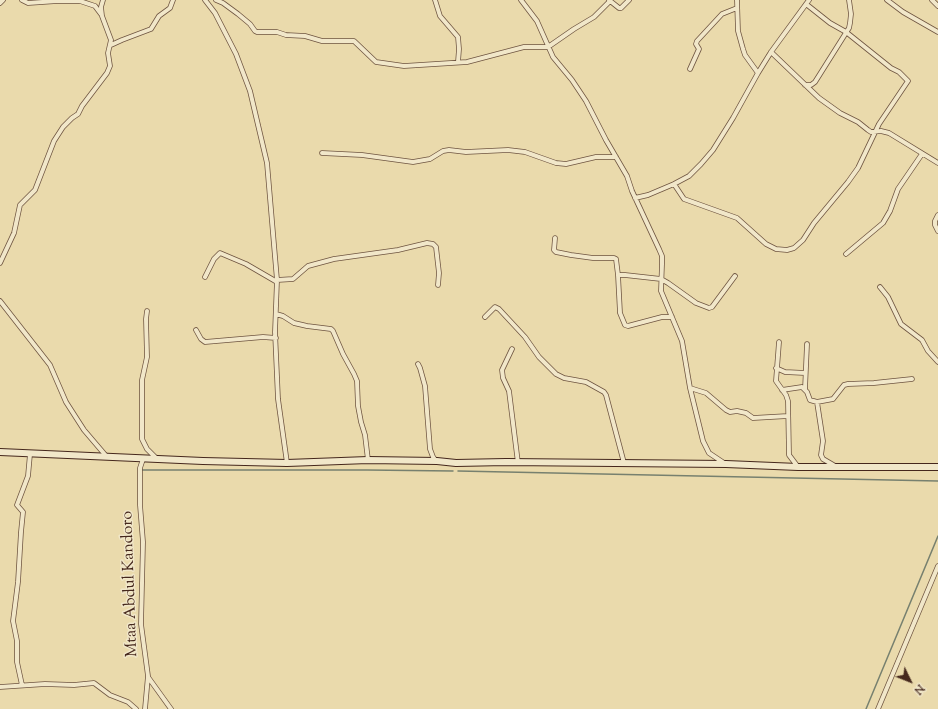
<!DOCTYPE html>
<style>
body{margin:0}
#map{position:relative;width:938px;height:709px;overflow:hidden;background:#eadaac;font-family:"Sorts Mill Goudy",serif}
canvas{display:block}
.north{position:absolute;left:890px;top:661px;width:40px;height:40px;-webkit-text-stroke:3px #f1e7c9;paint-order:stroke;rotate:133deg;font-size:11px;font-weight:700;line-height:16px;text-align:center;color:#45271c}
.north::after{content:'';display:block;margin:auto;width:14px;height:18px;background:#45271c;clip-path:polygon(50% 0,100% 100%,50% 72%,0 100%)}
</style>
<div id="map">
<canvas width="938" height="709"></canvas>
<div class="north">N</div>
</div>
<script>
const ctx = document.querySelector('canvas').getContext('2d');
ctx.lineJoin = 'round';
function toPath(rows) {
  const path = new Path2D();
  for (const r of rows) {
    path.moveTo(r[0], r[1]);
    for (let i = 2; i < r.length; i += 2) path.lineTo(r[i], r[i + 1]);
  }
  return path;
}
function trace(path, color, width, dash) {
  ctx.strokeStyle = color;
  ctx.lineWidth = width;
  ctx.lineCap = dash ? 'butt' : 'round';
  ctx.setLineDash(dash || []);
  ctx.stroke(path);
}
function write(font, color, halo, rows, align = 'center') {
  ctx.font = font + ' "Sorts Mill Goudy",serif';
  ctx.lineWidth = 3;
  ctx.setLineDash([]);
  ctx.textBaseline = 'middle';
  ctx.strokeStyle = halo;
  ctx.fillStyle = color;
  for (const [text, x, y, turn = 0] of rows) {
    ctx.save();
    ctx.translate(x, y);
    ctx.rotate((+turn || 0) * Math.PI / 180);
    ctx.textAlign = isNaN(turn) ? turn : align;
    if (halo) ctx.strokeText(text, 0, 0);
    ctx.fillText(text, 0, 0);
    ctx.restore();
  }
}
trace(toPath([
 [142,470,367,470,453,471],
 [458,471,938,481],
 [866,709,938,536]
]), '#77806f', 1.5);
const street = toPath([
 [22,0,28,3,57,1,78,1],
 [77,0,95,6,101,14],
 [205,0,215,13,236,54,250,91,267,163,277,280,275,332,278,399,287,463],
 [216,0,223,3,238,14,250,24,255,31,257,32,277,32,286,35,305,36,322,41,354,41,376,62,404,66,467,62,524,47,548,47,574,29,594,17,610,1],
 [435,0,440,16,458,37,459,49,458,62],
 [521,0,537,21,553,57,572,80,586,101,606,140,627,176,632,191,659,249,662,256,662,264,661,291,682,341,690,388,703,441,709,453,724,463],
 [609,0,619,8,621,8,629,0],
 [737,0,738,31,743,49,745,55,758,73],
 [887,0,903,12,938,32],
 [932,0,938,6],
 [0,3,3,0],
 [111,45,122,40,151,29,159,16,170,8,173,0],
 [771,52,819,98,840,113,858,122,868,130,871,132,881,131,889,133,938,163],
 [690,69,699,49,696,44,697,41,722,14,737,8],
 [805,85,811,85,815,82,849,28,850,23,851,14,849,0],
 [322,153,362,155,413,162,430,159,443,151,449,150,466,152,508,150,525,152,556,163,566,164,596,157,616,157],
 [674,184,684,199,737,218,766,244,776,249,787,250,794,248,803,240,814,223,848,182,858,168,879,124,908,81,899,72,891,68,846,32,830,23,806,4],
 [635,198,648,195,674,184,689,176,701,164,713,150,733,118,758,73,771,52,809,0],
 [938,215,935,221,935,225,938,231],
 [555,238,554,250,556,252,571,255,593,258,614,258,616,259,618,275,620,313,625,325,628,326,662,317,672,317],
 [846,254,883,223,890,211,898,189,922,154],
 [0,263,14,233,20,205,35,190,54,141,63,127,72,118,78,114,82,106,107,73,110,66,108,53,111,40,102,16,101,7,103,0],
 [618,275,625,275,661,279,668,283,696,303,709,308,712,307,735,276],
 [205,277,214,259,220,253,246,264,277,282],
 [277,280,293,279,308,266,334,259,398,250,427,243,433,244,436,247,439,273,438,285],
 [880,287,888,297,901,324,922,340,928,351,938,362],
 [0,301,50,365,66,402,84,430,107,457],
 [147,311,146,319,147,357,142,380,142,439,147,449,157,459],
 [276,314,283,316,294,323,307,326,331,329,333,331,343,354,354,374,357,381,358,406,361,422,365,435,368,460],
 [485,317,495,307,499,309,525,337,539,357,556,374,564,378,586,382,604,392,606,395,624,463],
 [196,330,201,339,205,342,263,337,276,338],
 [779,342,776,381,786,395,788,401,789,455,798,467],
 [512,349,502,370,503,378,509,391,518,463],
 [418,364,420,368,425,386,430,449,433,457,436,461],
 [776,368,785,372,805,373],
 [690,388,706,393,726,410,730,412,737,411,746,413,753,418,788,416],
 [805,389,807,344],
 [782,390,802,387,807,392,810,400,817,402,833,399,844,385,848,384,874,383,912,379],
 [817,402,823,441,821,455,823,459,835,466],
 [143,459,140,468,140,505,143,542,141,624,148,676,145,709],
 [148,677,171,709],
 [22,685,17,662,17,641,13,621,18,582,21,532,23,512,17,505,28,476,30,454],
 [0,687,45,684,74,685,94,683,110,695,128,702,136,709],
 [878,709,938,566]
]);
const secondary = toPath([
 [0,452,203,461,287,463,368,460,437,461,456,463,506,462,726,464,798,467,938,467]
]);
trace(street, '#6e5440', 5.5);
trace(secondary, '#45271c', 8);
trace(street, '#f1e7c9', 4);
trace(secondary, '#f1e7c9', 6);
write('16px', '#45271c', '#f1e7c9', [
 ["Mtaa Abdul Kandoro",131,584,-92]
]);
</script>
